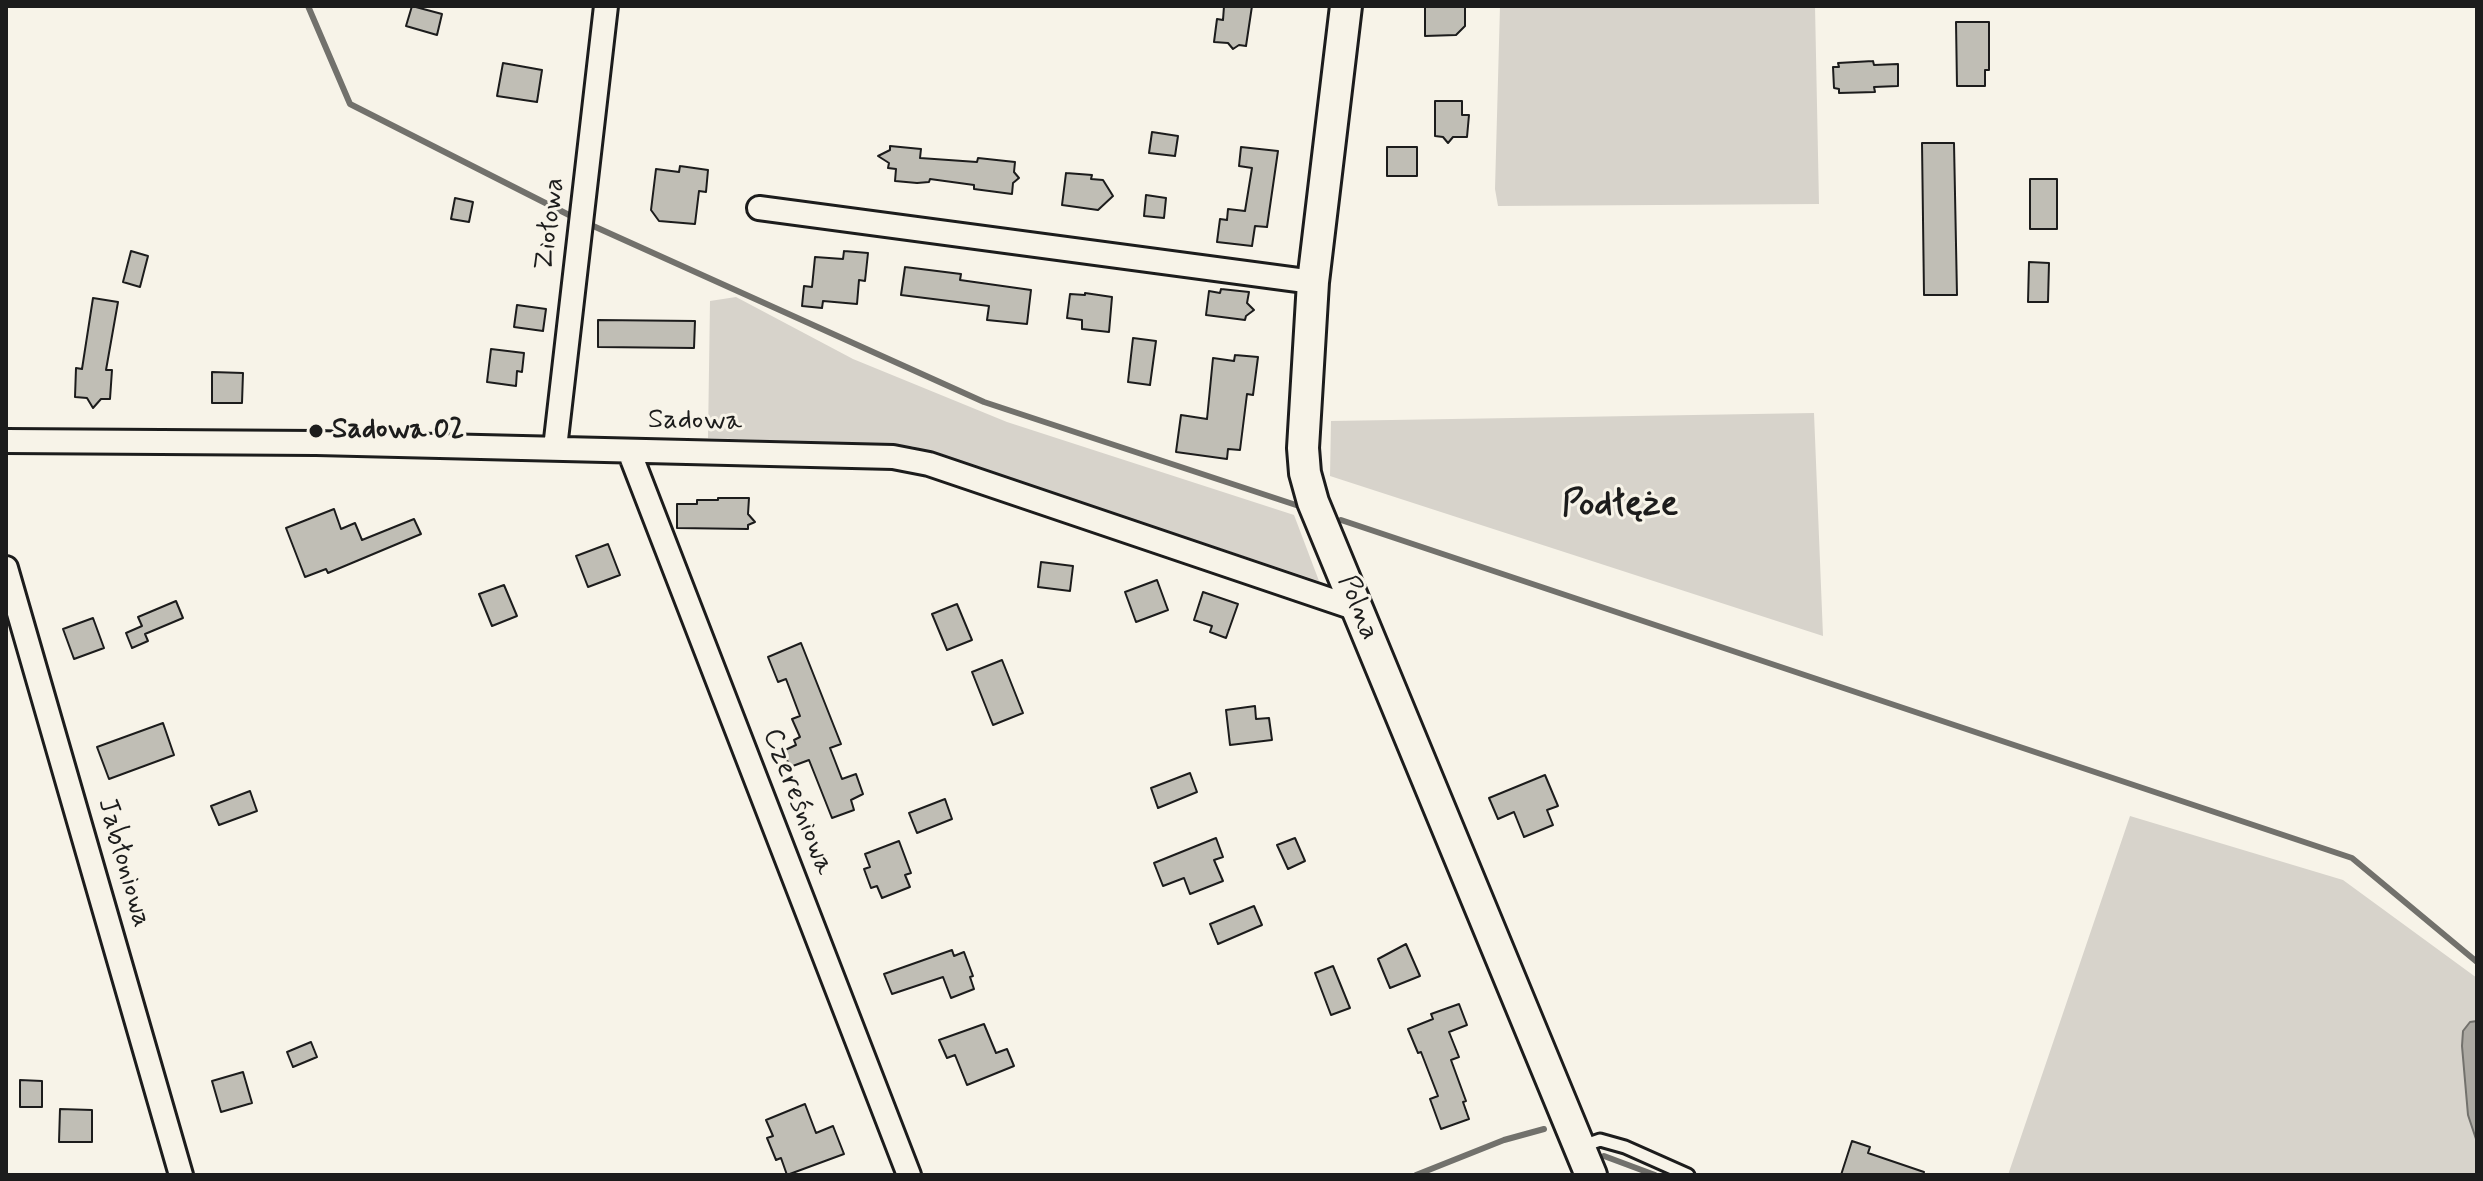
<!DOCTYPE html>
<meta charset="utf-8">
<style>
body{margin:0}
#map{position:relative;width:2483px;height:1181px;overflow:hidden;background:#f7f3e8;font-family:Mynerve,sans-serif}
canvas{display:block}
.frame{position:absolute;inset:0;border:8px solid #1c1c1c;pointer-events:none}
</style>
<div id="map">
<canvas width="2483" height="1181"></canvas>
<div class="frame"></div>
</div>
<script>
const ctx = document.querySelector('canvas').getContext('2d');
ctx.lineJoin = 'round';
function fillPath(path, color) {
  ctx.fillStyle = color;
  ctx.fill(path, 'evenodd');
}
function toPath(rows) {
  const path = new Path2D();
  for (const r of rows) {
    path.moveTo(r[0], r[1]);
    for (let i = 2; i < r.length; i += 2) path.lineTo(r[i], r[i + 1]);
  }
  return path;
}
function trace(path, color, width, dash) {
  ctx.strokeStyle = color;
  ctx.lineWidth = width;
  ctx.lineCap = dash ? 'butt' : 'round';
  ctx.setLineDash(dash || []);
  ctx.stroke(path);
}
function write(font, color, halo, rows, align = 'center') {
  ctx.font = font + ' Mynerve,sans-serif';
  ctx.lineWidth = 6;
  ctx.setLineDash([]);
  ctx.textBaseline = 'middle';
  ctx.strokeStyle = halo;
  ctx.fillStyle = color;
  for (const [text, x, y, turn = 0] of rows) {
    ctx.save();
    ctx.translate(x, y);
    ctx.rotate((+turn || 0) * Math.PI / 180);
    ctx.textAlign = isNaN(turn) ? turn : align;
    if (halo) ctx.strokeText(text, 0, 0);
    ctx.fillText(text, 0, 0);
    ctx.restore();
  }
}
fillPath(toPath([
 [1500,6,1815,6,1819,204,1498,206,1495,189],
 [736,297,853,359,1007,422,1294,515,1319,581,912,446,708,438,710,301],
 [1814,413,1823,636,1330,476,1331,421],
 [2130,816,2343,880,2477,978,2477,1175,2008,1175]
]), '#d7d3cb');
const water = toPath([
 [2477,1021,2477,1142,2468,1115,2462,1046,2463,1031,2470,1022,2477,1021]
]);
fillPath(water, '#aca9a2');
trace(water, '#72716c', 2);
trace(toPath([
 [308,6,350,104,573,217],
 [591,225,984,402,1296,505],
 [1341,520,2352,858,2477,962],
 [1604,1156,1655,1175],
 [1416,1175,1504,1140,1544,1129]
]), '#72716c', 6);
const building = toPath([
 [412,6,442,14,437,35,406,26,412,6],
 [1224,6,1252,6,1246,46,1239,45,1233,49,1228,43,1214,42,1217,19,1223,20,1224,6],
 [1425,6,1465,6,1465,26,1456,35,1425,36,1425,6],
 [1956,22,1989,22,1989,70,1985,70,1985,86,1957,86,1956,22],
 [1873,61,1874,65,1898,64,1898,86,1874,87,1875,92,1839,93,1839,89,1834,88,1833,67,1839,67,1838,63,1873,61],
 [503,63,542,70,537,102,497,96,503,63],
 [1435,101,1462,101,1462,115,1469,115,1467,137,1453,137,1448,143,1443,137,1435,136,1435,101],
 [1152,132,1178,136,1175,156,1149,153,1152,132],
 [1922,143,1954,143,1957,295,1924,295,1922,143],
 [890,146,921,149,920,158,977,162,978,158,1015,162,1014,172,1019,178,1013,183,1012,194,974,189,974,185,930,179,929,182,917,183,895,181,896,169,888,168,889,163,878,156,890,150,890,146],
 [1241,147,1278,151,1267,227,1255,226,1252,246,1217,242,1220,219,1227,220,1228,209,1245,211,1252,168,1239,166,1241,147],
 [1387,147,1417,147,1417,176,1387,176,1387,147],
 [680,166,708,170,706,192,699,191,695,224,659,221,651,210,656,169,679,172,680,166],
 [1066,173,1092,175,1091,179,1103,180,1113,196,1098,210,1062,205,1066,173],
 [2030,179,2057,179,2057,229,2030,229,2030,179],
 [1146,195,1166,198,1164,218,1144,216,1146,195],
 [455,198,473,202,469,222,451,219,455,198],
 [131,251,148,256,140,287,123,282,131,251],
 [844,251,868,253,865,281,859,280,857,304,823,301,822,308,802,306,804,286,812,287,815,257,843,259,844,251],
 [2029,262,2049,263,2048,302,2028,302,2029,262],
 [905,267,961,274,960,280,1031,290,1027,324,987,320,989,306,901,295,905,267],
 [1221,289,1249,292,1247,303,1254,310,1246,316,1245,320,1206,315,1209,291,1220,293,1221,289],
 [1085,293,1112,297,1109,332,1082,329,1082,320,1067,318,1070,294,1085,295,1085,293],
 [93,298,118,302,106,370,112,370,110,399,101,399,93,408,87,398,75,397,76,368,82,369,93,298],
 [517,305,546,309,543,331,514,327,517,305],
 [598,320,695,321,694,348,598,347,598,320],
 [1133,338,1156,341,1150,385,1128,382,1133,338],
 [491,349,524,353,522,372,517,371,516,386,487,382,491,349],
 [1235,355,1258,357,1253,395,1247,394,1240,450,1228,449,1227,459,1176,452,1181,415,1207,419,1213,358,1234,361,1235,355],
 [212,372,243,373,242,403,212,403,212,372],
 [718,498,749,498,748,514,755,522,748,525,748,529,677,528,677,504,697,504,697,500,718,500,718,498],
 [334,509,341,529,355,523,362,540,414,519,421,534,328,573,326,569,305,577,286,528,334,509],
 [608,544,620,575,588,587,576,556,608,544],
 [1041,562,1073,566,1070,591,1038,587,1041,562],
 [1157,580,1168,610,1136,622,1125,592,1157,580],
 [504,585,517,616,492,626,479,594,504,585],
 [1203,592,1238,604,1226,638,1210,632,1212,626,1194,620,1203,592],
 [176,601,183,618,145,634,148,641,132,648,126,633,142,626,138,617,176,601],
 [957,604,972,640,947,650,932,614,957,604],
 [93,618,104,648,74,659,63,629,93,618],
 [801,643,841,744,830,748,842,779,856,774,863,794,851,800,854,810,832,818,809,760,790,767,783,751,796,745,794,740,800,737,792,719,800,716,786,679,778,682,768,657,801,643],
 [1002,660,1023,713,993,725,972,672,1002,660],
 [1255,706,1256,719,1269,718,1272,740,1230,745,1226,710,1255,706],
 [163,723,174,755,109,779,97,747,163,723],
 [1190,773,1197,792,1158,808,1151,788,1190,773],
 [1545,775,1558,806,1547,810,1553,825,1524,837,1514,812,1498,819,1489,798,1545,775],
 [250,791,257,811,219,825,211,806,250,791],
 [945,799,952,819,917,833,909,813,945,799],
 [1216,838,1223,857,1214,860,1223,881,1190,894,1184,878,1163,886,1154,863,1216,838],
 [1295,838,1305,861,1288,869,1277,845,1295,838],
 [899,841,911,873,905,875,910,887,882,898,877,886,871,888,864,869,870,867,865,854,899,841],
 [1254,906,1262,925,1218,944,1210,924,1254,906],
 [1406,944,1420,976,1390,988,1378,959,1406,944],
 [952,950,954,956,964,952,973,976,970,977,974,989,951,998,943,977,892,994,884,974,952,950],
 [1333,966,1350,1008,1331,1015,1315,973,1333,966],
 [1459,1004,1467,1025,1449,1032,1459,1057,1451,1060,1466,1101,1463,1102,1469,1119,1441,1129,1430,1099,1438,1096,1421,1052,1418,1053,1408,1029,1433,1019,1431,1014,1459,1004],
 [984,1024,996,1053,1007,1049,1014,1066,967,1085,955,1055,947,1058,939,1040,984,1024],
 [311,1042,317,1057,293,1067,287,1052,311,1042],
 [243,1072,252,1103,221,1112,212,1081,243,1072],
 [20,1080,42,1081,42,1107,20,1107,20,1080],
 [805,1104,816,1133,833,1126,844,1154,787,1175,781,1158,776,1160,767,1138,773,1136,766,1120,805,1104],
 [60,1109,92,1110,92,1142,59,1142,60,1109],
 [1852,1141,1870,1147,1868,1153,1924,1172,1923,1175,1841,1175,1852,1141]
]);
fillPath(building, '#c0beb5');
trace(building, '#1c1c1c', 2);
const lane = toPath([
 [1580,1147,1600,1140,1625,1147,1688,1175]
]);
const street = toPath([
 [759,208,1313,282],
 [6,441,316,443,893,457,929,464,1357,609],
 [555,448,606,6],
 [629,451,909,1175],
 [6,568,181,1175]
]);
const secondary = toPath([
 [1346,6,1313,282,1303,448,1305,473,1313,502,1591,1175]
]);
trace(lane, '#1c1c1c', 17);
trace(street, '#1c1c1c', 28);
trace(secondary, '#1c1c1c', 36);
trace(lane, '#f7f3e8', 11);
trace(street, '#f7f3e8', 22);
trace(secondary, '#f7f3e8', 30);
for (const [x, y, r, color] of [
 [316,431,8,"#1c1c1c"]
]) {
  const dot = new Path2D();
  dot.arc(x, y, r, 0, 2 * Math.PI);
  ctx.fillStyle = color;
  ctx.fill(dot);
  trace(dot, '#f7f3e8', 3);
}
write('28px', '#1c1c1c', '#f7f3e8', [
 ["Ziołowa",551,224,-83],
 ["Sadowa",695,422,1],
 ["Polna",1357,608,68],
 ["Czereśniowa",797,802,69],
 ["Jabłoniowa",123,863,74]
]);
write('bold 28px', '#1c1c1c', '#f7f3e8', [
 ["Sadowa 02",332,431]
], 'left');
write('bold 36px', '#1c1c1c', '#f7f3e8', [
 ["Podłęże",1620,506]
]);
</script>
